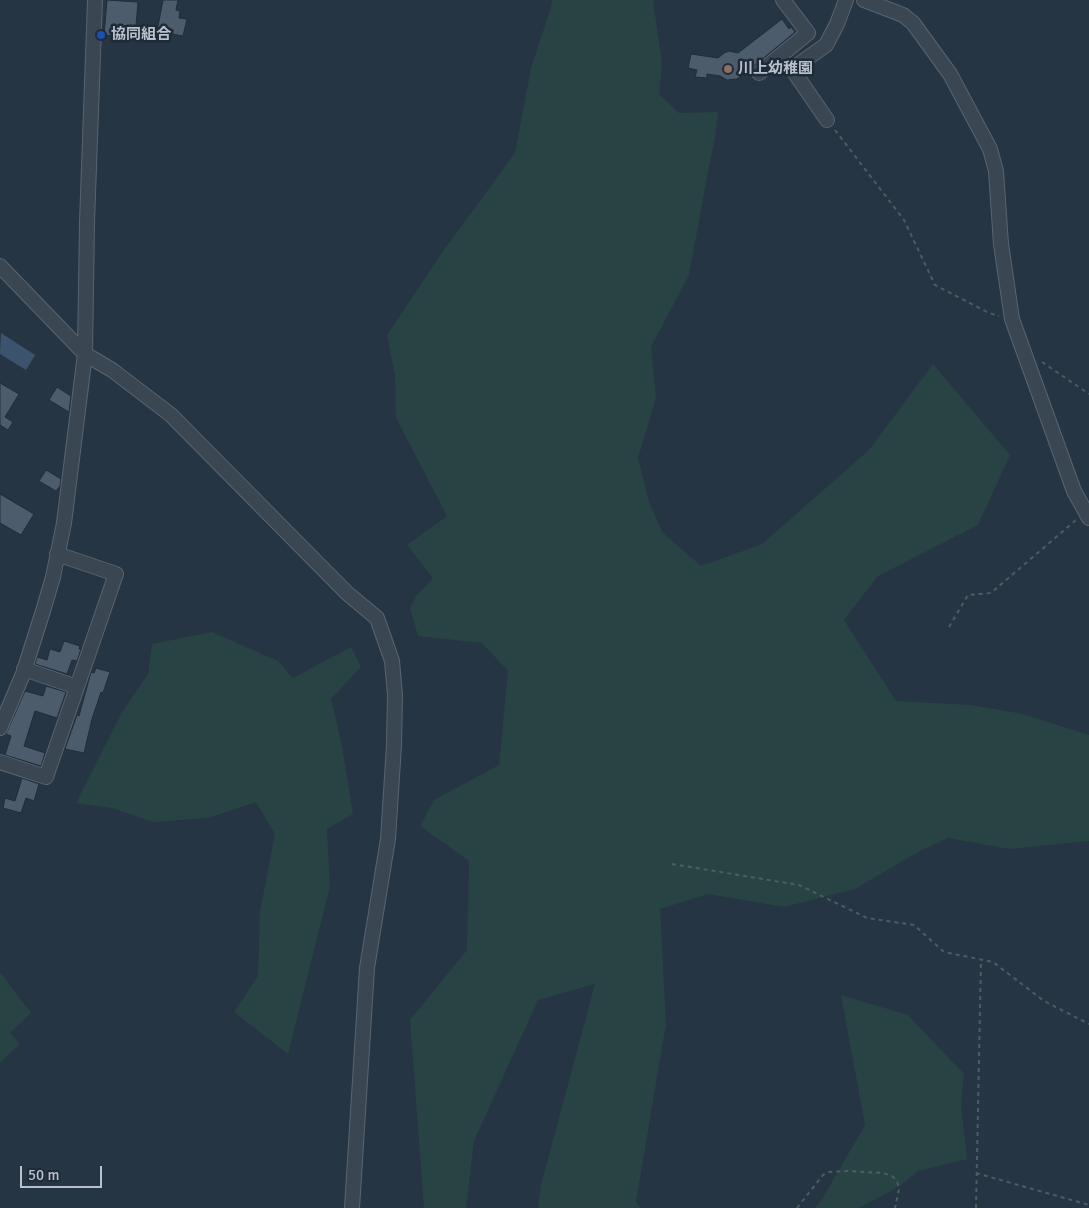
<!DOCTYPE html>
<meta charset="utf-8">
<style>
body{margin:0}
#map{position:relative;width:1089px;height:1208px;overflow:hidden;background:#263543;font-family:Signika,sans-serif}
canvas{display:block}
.scale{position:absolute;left:20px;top:1166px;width:82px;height:22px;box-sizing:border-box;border:2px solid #b8c1cc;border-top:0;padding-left:6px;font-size:15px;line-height:18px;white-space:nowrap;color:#b8c1cc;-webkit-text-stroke:4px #1f2b38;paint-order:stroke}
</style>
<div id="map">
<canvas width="1089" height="1208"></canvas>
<div class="scale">50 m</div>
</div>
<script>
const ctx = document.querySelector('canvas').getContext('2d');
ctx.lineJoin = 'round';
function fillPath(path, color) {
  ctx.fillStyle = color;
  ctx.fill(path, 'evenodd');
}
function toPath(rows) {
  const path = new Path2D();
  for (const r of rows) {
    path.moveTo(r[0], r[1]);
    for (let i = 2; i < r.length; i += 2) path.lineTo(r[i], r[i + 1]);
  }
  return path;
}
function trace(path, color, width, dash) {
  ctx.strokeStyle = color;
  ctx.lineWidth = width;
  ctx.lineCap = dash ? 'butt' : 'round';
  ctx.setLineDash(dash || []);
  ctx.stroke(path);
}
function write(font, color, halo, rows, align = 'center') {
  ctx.font = font + ' Signika,"Noto Sans JP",sans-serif';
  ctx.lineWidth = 5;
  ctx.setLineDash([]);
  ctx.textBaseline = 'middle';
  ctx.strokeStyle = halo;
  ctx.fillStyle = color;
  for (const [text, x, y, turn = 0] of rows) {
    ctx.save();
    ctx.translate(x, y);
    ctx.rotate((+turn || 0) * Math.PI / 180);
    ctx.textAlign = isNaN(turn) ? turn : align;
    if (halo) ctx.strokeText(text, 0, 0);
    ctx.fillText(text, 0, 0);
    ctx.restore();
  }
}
fillPath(toPath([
 [552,0,653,0,662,63,659,94,679,113,718,112,715,137,708,172,689,275,651,347,656,398,638,458,649,502,663,533,701,566,762,544,869,450,933,364,1010,455,978,525,878,576,844,620,896,701,971,705,1023,714,1089,735,1089,841,1009,849,948,838,918,852,855,889,784,907,708,894,660,909,666,1024,636,1202,641,1208,538,1208,541,1185,595,984,538,1000,474,1141,466,1208,424,1208,410,1020,467,950,469,861,420,826,434,800,499,765,508,671,482,643,418,636,410,608,416,596,433,578,407,545,447,516,396,418,395,375,387,335,441,254,515,153,531,68,551,7],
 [212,632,278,661,293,678,351,647,361,667,331,699,342,746,353,814,327,829,330,887,288,1054,234,1012,258,976,260,912,275,834,256,802,208,818,153,822,112,808,76,803,122,712,148,674,152,644],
 [0,972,31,1013,10,1033,20,1044,0,1063],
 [841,995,908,1015,964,1074,961,1105,967,1159,918,1171,900,1186,859,1208,815,1208,822,1199,865,1125]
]), '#284344');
fillPath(toPath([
 [1,333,35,355,26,370,0,354]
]), '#3b536c');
const building = toPath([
 [107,0,138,2,135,38,104,35,107,0],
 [163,0,178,0,176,10,180,11,179,18,187,19,183,36,157,31,163,0],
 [782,19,789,29,791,27,795,32,754,66,751,63,741,76,737,79,727,80,720,76,707,74,707,78,695,77,697,70,688,68,691,54,718,58,724,53,729,51,738,53,782,19],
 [0,383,19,394,5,417,13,422,8,430,0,425,0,383],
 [57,387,71,396,69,412,49,400,57,387],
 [46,470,61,479,60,486,56,491,39,481,46,470],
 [0,494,34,514,21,535,0,523,0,494],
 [64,641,80,646,79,649,81,649,77,661,72,660,67,674,35,664,37,657,47,660,50,649,60,652,64,641],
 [96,668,110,672,103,693,101,692,92,719,84,753,65,749,77,715,79,716,91,672,94,673,96,668],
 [46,686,66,692,57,718,35,711,24,746,45,753,41,766,5,755,11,736,6,734,25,691,43,696,46,686],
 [22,778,39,784,34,801,26,798,21,813,3,808,5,798,15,801,22,778]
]);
fillPath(building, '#4c5c6c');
trace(building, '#212d3a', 1);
const minor = toPath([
 [864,0,903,15,913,23,950,74,990,149,996,171,1001,244,1012,319,1074,491,1089,518],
 [759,73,808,33,783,0],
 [827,120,792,69,826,45,837,24,846,0],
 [0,266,85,354,112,370,171,415,348,594,377,618,392,661,395,695,394,745,388,839,367,968,352,1208],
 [24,669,77,687],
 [0,728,23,674,43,611,53,577,64,523,85,354,87,222,95,0],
 [0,762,46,777,116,574,57,554]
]);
trace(minor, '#596470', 16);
trace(toPath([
 [835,130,904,220,935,285,989,313,999,316],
 [1042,362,1089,394],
 [949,627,968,595,991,593,1076,520],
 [672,864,799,885,867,918,914,925,944,952,993,962,1044,1001,1089,1024],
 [976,1173,1089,1205],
 [797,1208,823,1175,829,1172,847,1171,883,1173,892,1176,897,1181,899,1189,895,1208],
 [976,1208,981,959]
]), '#466060', 2, [4, 4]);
trace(minor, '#3b4653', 14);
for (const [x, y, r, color] of [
 [101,35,5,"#1a4fb4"],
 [728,69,5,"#8d6e63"]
]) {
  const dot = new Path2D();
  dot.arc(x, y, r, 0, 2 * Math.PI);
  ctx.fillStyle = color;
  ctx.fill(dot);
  trace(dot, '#1f2b38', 2);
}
write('bold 15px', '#b8c1cc', '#1f2b38', [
 ["協同組合",111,35],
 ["川上幼稚園",738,69]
], 'left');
</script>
